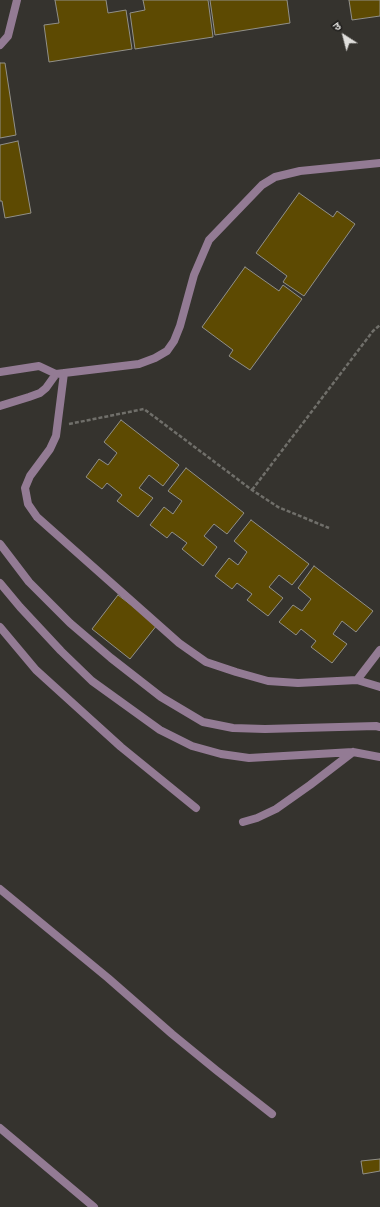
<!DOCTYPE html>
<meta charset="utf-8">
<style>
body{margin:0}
#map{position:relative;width:380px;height:1207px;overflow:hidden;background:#35332e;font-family:Inter,"Noto Sans Devanagari",sans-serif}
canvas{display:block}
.north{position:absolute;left:324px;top:16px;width:40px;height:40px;-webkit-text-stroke:3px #1c1b19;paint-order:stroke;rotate:324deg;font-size:11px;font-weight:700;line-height:16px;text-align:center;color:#e0dfdc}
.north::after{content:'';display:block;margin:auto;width:14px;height:18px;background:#e0dfdc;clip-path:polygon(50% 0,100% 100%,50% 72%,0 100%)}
</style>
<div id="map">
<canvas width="380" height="1207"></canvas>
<div class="north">उ</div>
</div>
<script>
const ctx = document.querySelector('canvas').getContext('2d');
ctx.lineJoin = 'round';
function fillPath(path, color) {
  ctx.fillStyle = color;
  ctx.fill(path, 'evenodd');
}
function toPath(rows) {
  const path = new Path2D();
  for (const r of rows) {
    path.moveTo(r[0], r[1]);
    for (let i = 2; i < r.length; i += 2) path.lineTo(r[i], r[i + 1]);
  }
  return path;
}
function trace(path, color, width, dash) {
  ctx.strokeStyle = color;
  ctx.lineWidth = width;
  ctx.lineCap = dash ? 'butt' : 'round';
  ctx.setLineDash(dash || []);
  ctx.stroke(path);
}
const building = toPath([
 [55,0,106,0,108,13,126,10,132,49,49,62,44,25,59,23,55,0],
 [143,0,208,0,213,37,135,49,130,13,145,10,143,0],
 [210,0,287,0,290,23,215,35,210,0],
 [349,0,380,0,380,16,352,20,349,0],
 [0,63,5,63,16,135,0,138,0,63],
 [18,141,31,213,5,218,2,201,0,201,0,145,18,141],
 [299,193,333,217,337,211,355,224,304,296,283,282,287,276,256,253,299,193],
 [245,267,279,291,283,285,302,299,250,370,229,356,233,350,202,327,245,267],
 [121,420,179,465,163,486,149,475,139,488,153,498,138,517,117,501,122,495,107,483,102,489,86,477,99,459,108,465,117,453,104,442,121,420],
 [186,468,244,513,227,534,214,524,204,536,217,547,203,566,182,549,187,543,172,532,167,538,150,525,164,507,173,514,182,501,168,491,186,468],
 [251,520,309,564,292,585,279,575,269,587,283,598,268,616,247,600,252,594,237,583,232,589,215,576,229,558,238,565,247,552,234,541,251,520],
 [314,566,373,611,356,632,342,621,333,634,347,644,332,663,311,647,316,641,301,629,296,635,279,622,293,605,302,611,311,599,298,588,314,566],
 [118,595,157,625,130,659,92,629,118,595],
 [380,1159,380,1171,363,1174,361,1161,380,1159]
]);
fillPath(building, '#5d4a02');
trace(building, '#919089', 1);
trace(toPath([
 [69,424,144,409,252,490,278,507,329,528],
 [252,490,373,331,380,325]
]), '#706f6a', 2.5, [4, 2]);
trace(toPath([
 [0,45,8,36,17,0]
]), '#937b94', 8);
trace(toPath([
 [0,372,39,366,56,374,139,364,155,358,167,351,174,341,180,326,194,275,209,240,262,185,275,177,300,171,380,163],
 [64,373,56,436,50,449,30,476,25,488,28,504,37,517,179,643,206,662,236,672,268,681,298,683,357,680,380,687],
 [0,406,29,397,40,393,46,388,56,374],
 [0,544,29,582,70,623,111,658,161,697,203,722,233,728,265,729,376,726,380,727],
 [0,583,20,607,61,651,92,681,160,730,192,746,221,754,249,758,353,752,380,757],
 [0,627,36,670,121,747,196,808],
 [357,680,380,650],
 [243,822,257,818,276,809,310,785,353,752],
 [0,889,108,978,172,1034,216,1070,272,1114],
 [0,1128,94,1207]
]), '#937b94', 8);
</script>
